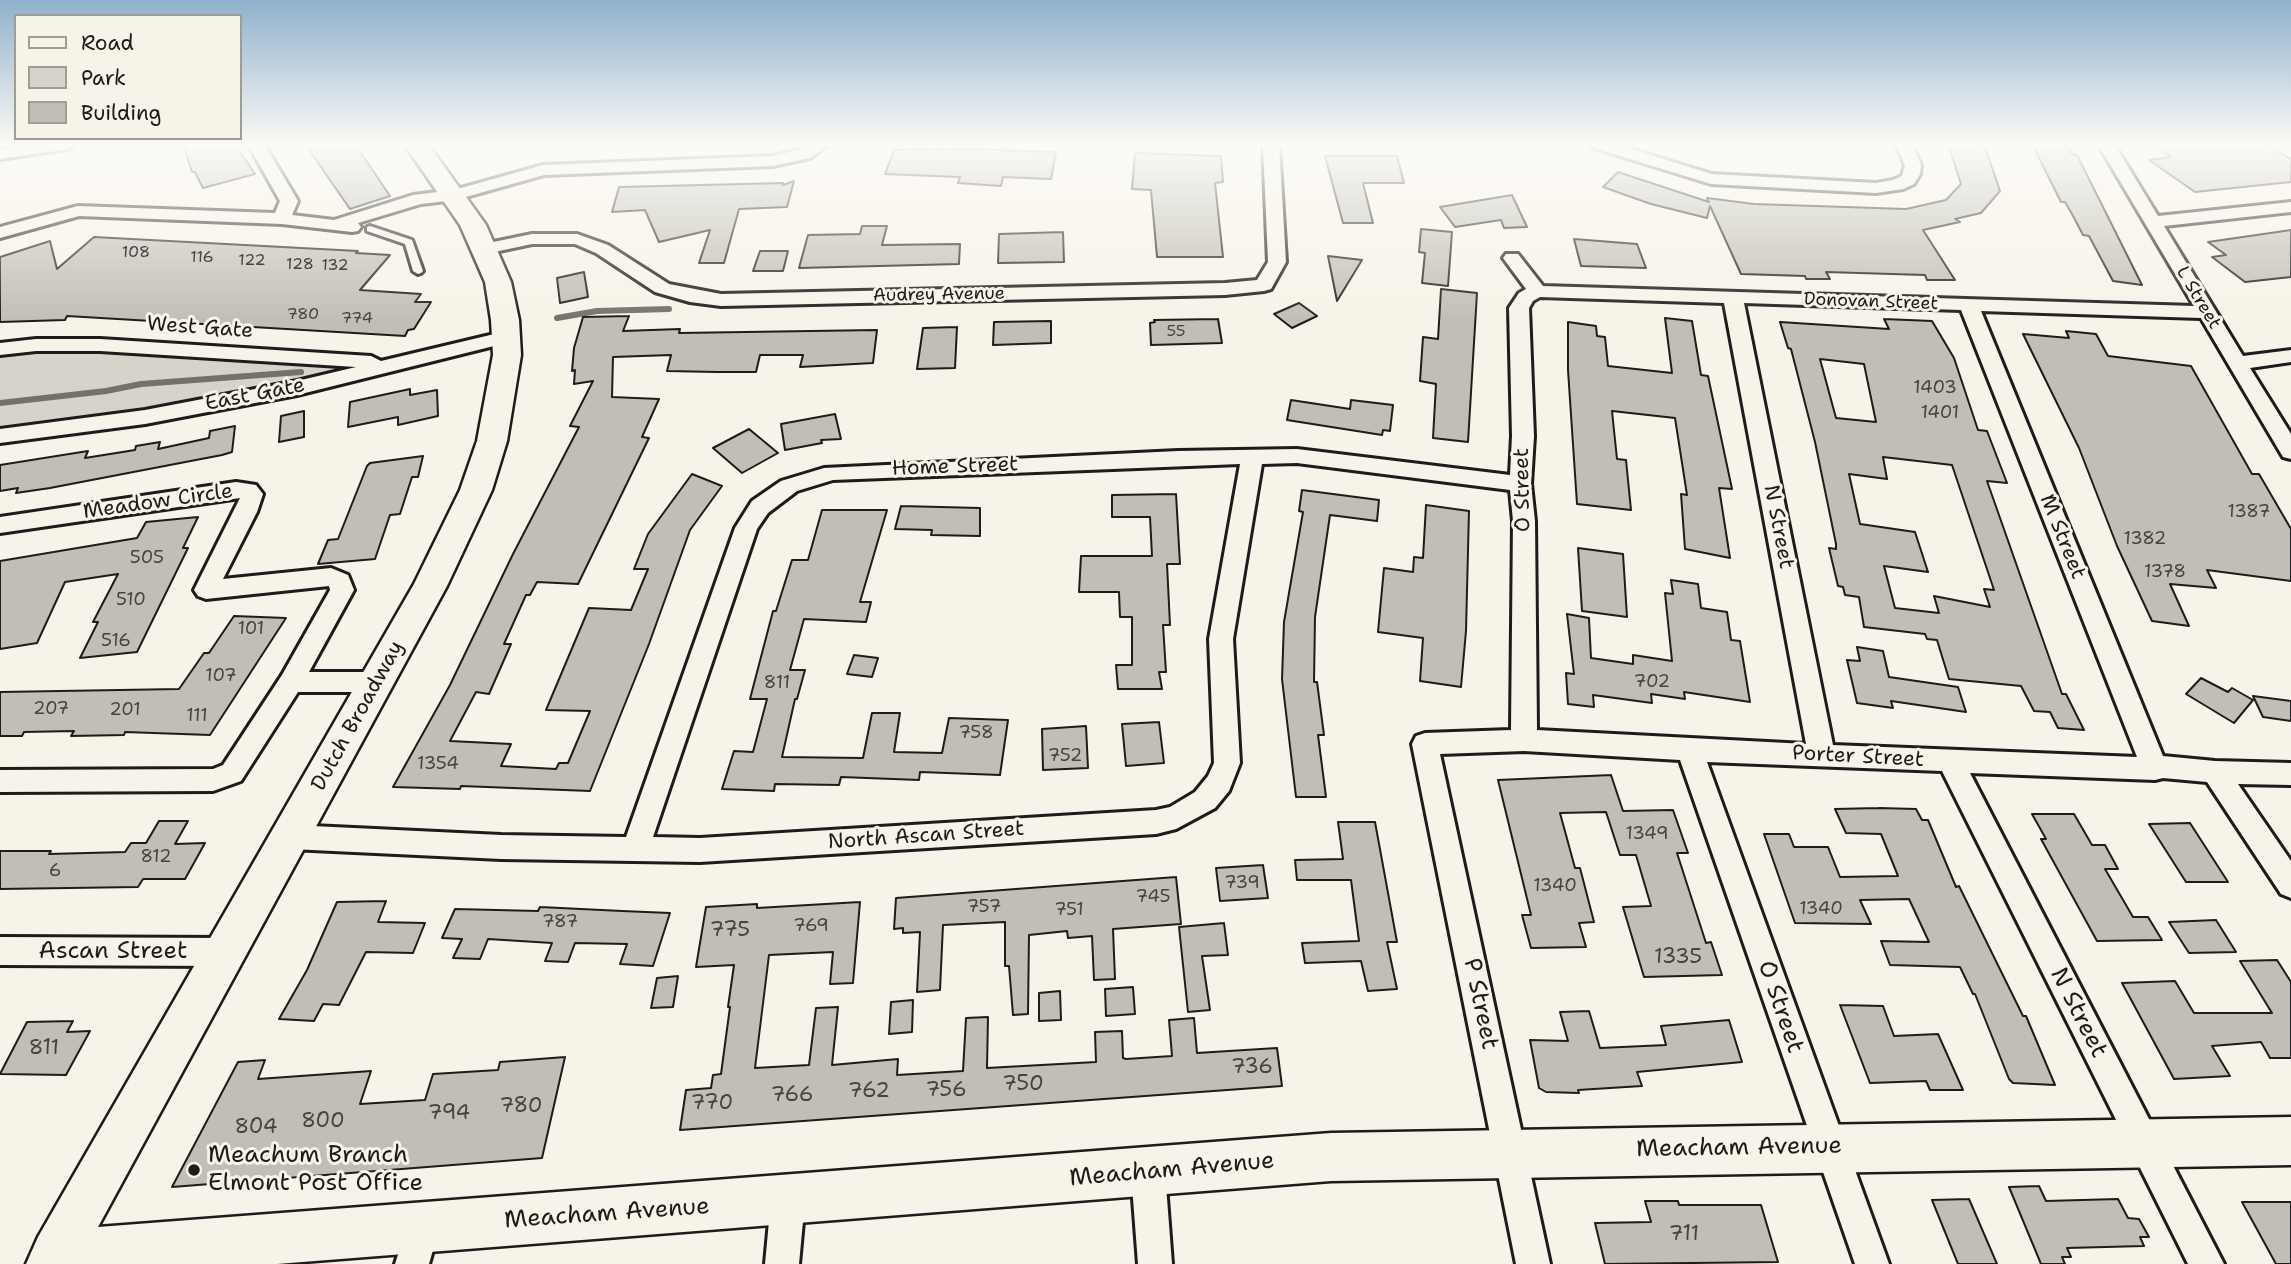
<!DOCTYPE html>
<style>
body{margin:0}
#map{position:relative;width:2291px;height:1264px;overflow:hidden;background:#f7f3e8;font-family:"Shantell Sans",sans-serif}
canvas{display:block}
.legend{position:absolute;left:14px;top:14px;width:228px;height:126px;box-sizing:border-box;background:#f7f3e8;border:2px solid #9f9d96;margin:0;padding:9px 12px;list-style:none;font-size:21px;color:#1c1c1c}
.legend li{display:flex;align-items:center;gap:14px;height:35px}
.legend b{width:35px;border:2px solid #9f9d96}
</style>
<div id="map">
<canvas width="2291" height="1264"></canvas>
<ul class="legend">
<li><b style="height:9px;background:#f7f3e8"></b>Road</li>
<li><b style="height:19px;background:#d7d3cb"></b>Park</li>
<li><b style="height:19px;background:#c0beb5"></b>Building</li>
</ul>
</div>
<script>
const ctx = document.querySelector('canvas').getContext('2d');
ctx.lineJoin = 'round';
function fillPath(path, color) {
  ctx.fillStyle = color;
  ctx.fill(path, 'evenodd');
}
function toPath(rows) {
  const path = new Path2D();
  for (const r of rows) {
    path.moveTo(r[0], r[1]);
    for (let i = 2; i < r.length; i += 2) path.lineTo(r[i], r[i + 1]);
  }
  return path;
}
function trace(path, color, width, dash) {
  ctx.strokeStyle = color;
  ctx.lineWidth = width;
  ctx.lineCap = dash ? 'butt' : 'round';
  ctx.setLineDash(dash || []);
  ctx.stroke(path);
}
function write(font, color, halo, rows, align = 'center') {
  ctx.font = font + ' "Shantell Sans",sans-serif';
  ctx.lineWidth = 6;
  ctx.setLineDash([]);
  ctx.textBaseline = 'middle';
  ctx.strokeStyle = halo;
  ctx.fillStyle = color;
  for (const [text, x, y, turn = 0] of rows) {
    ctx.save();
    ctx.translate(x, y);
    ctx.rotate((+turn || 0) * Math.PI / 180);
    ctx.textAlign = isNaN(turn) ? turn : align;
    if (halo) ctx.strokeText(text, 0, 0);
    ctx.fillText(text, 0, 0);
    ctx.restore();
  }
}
fillPath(toPath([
 [54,347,374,366,145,412,0,432,0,355]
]), '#d7d3cb');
trace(toPath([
 [557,318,597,311,669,309],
 [0,403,106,391,141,384,301,372]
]), '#72716c', 6);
const building = toPath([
 [183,144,235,144,255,174,203,188,195,172,192,172,183,144],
 [305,144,355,144,390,196,350,209,305,144],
 [1948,144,1984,144,2000,191,1981,213,1955,219,1960,222,1923,230,1955,280,1927,280,1925,275,1826,272,1830,279,1806,279,1805,276,1741,274,1710,206,1707,218,1651,204,1603,187,1618,172,1709,202,1707,198,1754,204,1906,209,1946,200,1961,184,1948,144],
 [2032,144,2067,144,2072,154,2077,155,2142,285,2113,281,2089,236,2083,235,2072,214,2065,202,2061,202,2032,144],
 [2153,144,2264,144,2291,159,2291,182,2195,192,2149,160,2171,157,2153,144],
 [970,149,1056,152,1051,179,1003,177,1001,186,958,183,960,177,885,174,894,150,970,149],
 [1135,153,1221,156,1223,182,1215,183,1223,257,1157,257,1151,190,1132,189,1135,153],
 [1325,156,1397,156,1404,183,1363,183,1373,223,1343,223,1325,156],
 [794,181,787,207,739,209,724,263,699,263,710,230,659,242,645,210,612,212,619,187,783,183,783,185,794,181],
 [1512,195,1527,227,1504,228,1501,220,1455,227,1440,207,1512,195],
 [862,226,887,226,882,245,960,244,959,264,799,268,808,235,860,234,862,226],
 [1421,229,1452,232,1448,286,1422,283,1425,253,1419,252,1421,229],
 [2291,230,2291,277,2245,282,2212,257,2226,255,2208,242,2291,230],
 [1063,232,1064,262,998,263,999,234,1063,232],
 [94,237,358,251,356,253,390,255,360,290,421,294,415,302,431,302,414,329,408,330,405,336,67,316,65,320,0,322,0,257,50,241,57,269,94,237],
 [1574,239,1637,244,1646,268,1581,266,1574,239],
 [760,251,788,251,783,271,753,271,760,251],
 [1328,256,1362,260,1337,301,1328,256],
 [584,272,588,297,560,303,557,278,584,272],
 [1441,289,1477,293,1468,442,1433,438,1436,384,1420,381,1423,337,1438,339,1441,289],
 [1299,303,1317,316,1292,328,1274,314,1299,303],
 [629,316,623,331,680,329,679,333,877,330,873,363,800,367,803,355,760,355,756,372,717,372,667,371,671,355,613,357,612,397,659,399,642,437,649,438,578,584,537,582,530,595,526,595,504,644,511,644,489,694,476,692,450,741,511,744,501,766,556,769,559,763,568,763,590,711,546,710,589,608,631,610,648,569,634,569,648,534,692,474,722,486,690,530,649,644,590,791,461,786,460,789,393,787,450,685,513,554,579,427,570,426,593,381,574,384,575,370,572,371,574,348,583,317,629,316],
 [1665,318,1692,321,1701,375,1708,376,1732,489,1719,488,1730,558,1685,549,1681,494,1687,495,1675,418,1612,411,1617,459,1626,460,1631,510,1577,504,1568,370,1568,322,1596,326,1597,336,1605,337,1608,366,1672,373,1665,318],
 [1218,319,1222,343,1151,345,1150,323,1155,322,1154,320,1218,319],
 [1884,319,1932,321,1954,358,1978,430,1987,431,2007,483,1987,481,2062,694,2066,694,2084,730,2058,728,2050,712,2034,711,2021,686,1949,679,1937,640,1927,639,1925,634,1864,627,1859,597,1845,595,1843,587,1838,586,1829,548,1836,549,1836,544,1815,442,1791,349,1788,348,1780,322,1889,329,1884,319],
 [1820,359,1864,364,1876,422,1836,418,1820,359],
 [1883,457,1952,465,1994,590,1984,589,1990,607,1934,596,1939,613,1895,608,1884,566,1928,572,1915,532,1860,524,1849,474,1887,479,1883,457],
 [1051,321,1051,343,993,345,994,322,1051,321],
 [957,327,955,368,917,369,923,328,957,327],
 [2066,331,2096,334,2108,356,2191,366,2252,474,2259,474,2291,529,2291,581,2207,570,2216,588,2170,584,2189,626,2152,621,2117,546,2079,448,2023,334,2069,338,2066,331],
 [410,389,410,395,437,390,438,416,398,425,398,417,348,427,350,402,410,389],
 [1291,400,1350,409,1351,400,1393,405,1390,431,1383,430,1382,435,1287,420,1291,400],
 [304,411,304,437,279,442,281,416,304,411],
 [835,414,841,439,821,440,822,443,785,450,781,424,835,414],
 [235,426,232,452,222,455,50,488,16,493,18,488,0,491,0,465,88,451,85,458,135,450,136,446,160,442,158,449,209,438,210,431,235,426],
 [749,429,778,453,742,473,713,448,749,429],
 [423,456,418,477,412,477,400,514,390,515,375,559,318,564,328,540,338,539,367,466,370,463,423,456],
 [1302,490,1379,500,1377,521,1330,515,1315,617,1314,682,1317,682,1324,735,1318,735,1326,797,1296,797,1282,679,1284,622,1303,512,1299,511,1302,490],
 [1176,494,1180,564,1167,564,1170,625,1163,625,1166,672,1159,672,1162,689,1118,689,1116,665,1132,665,1132,617,1120,617,1119,592,1079,592,1081,556,1152,556,1150,517,1112,517,1112,495,1176,494],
 [1426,505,1469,511,1466,631,1461,687,1420,681,1423,638,1378,632,1384,568,1413,572,1414,557,1423,558,1426,505],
 [901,506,980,508,980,536,931,535,932,530,895,529,901,506],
 [822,510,887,510,860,602,871,602,866,622,804,619,790,670,805,670,797,699,795,699,782,757,863,758,872,713,900,713,894,752,942,753,949,718,1008,720,1000,775,920,772,919,780,841,777,839,785,775,784,774,791,722,789,734,751,753,752,767,699,750,699,773,611,776,611,792,560,808,560,822,510],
 [198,517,183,548,188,548,137,652,80,658,98,622,93,622,118,574,65,582,37,643,0,649,0,561,137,538,146,522,198,517],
 [1578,548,1623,554,1627,617,1582,611,1578,548],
 [1671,580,1698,584,1701,608,1727,612,1731,640,1740,641,1750,702,1684,692,1685,699,1651,694,1652,703,1593,695,1594,707,1568,704,1566,673,1574,674,1567,614,1589,618,1591,658,1633,664,1633,655,1672,661,1665,593,1673,594,1671,580],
 [234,616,286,618,210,735,125,732,124,735,71,736,74,731,24,732,22,736,0,736,0,692,179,689,204,653,209,653,234,616],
 [1857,647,1883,651,1889,677,1958,687,1966,712,1891,701,1893,708,1857,703,1847,660,1860,661,1857,647],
 [854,655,878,658,872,677,847,674,854,655],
 [2201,678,2228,692,2232,688,2253,700,2234,723,2186,694,2201,678],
 [2253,696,2291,701,2291,721,2263,717,2253,696],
 [1159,722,1164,763,1126,766,1122,724,1159,722],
 [1086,726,1088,768,1043,770,1042,729,1086,726],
 [1611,775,1623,811,1673,810,1688,853,1677,853,1706,943,1711,942,1722,975,1644,977,1623,907,1651,906,1636,855,1620,855,1606,812,1560,813,1575,868,1580,868,1594,922,1579,923,1586,947,1531,948,1522,915,1531,915,1498,780,1611,775],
 [1879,808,1916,809,1922,820,1928,820,1956,887,1959,886,2023,1016,2026,1016,2055,1085,2013,1083,2009,1079,1975,994,1973,994,1960,967,1890,965,1881,941,1929,942,1909,899,1860,900,1871,924,1795,923,1764,834,1789,834,1794,847,1828,847,1840,877,1898,876,1881,834,1846,833,1835,809,1879,808],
 [2032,814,2074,814,2092,845,2105,845,2118,869,2105,869,2133,917,2148,917,2162,940,2097,941,2041,839,2046,839,2032,814],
 [159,821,188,821,175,844,205,843,185,879,143,879,138,887,0,889,0,851,51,851,49,854,125,852,131,843,146,843,159,821],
 [1338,822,1375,822,1397,942,1387,942,1397,989,1368,991,1361,961,1305,963,1302,943,1359,941,1351,880,1297,880,1295,860,1343,859,1338,822],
 [2190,823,2228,882,2186,882,2149,824,2190,823],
 [1263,865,1268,898,1220,901,1216,868,1263,865],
 [1176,877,1181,924,1113,929,1115,979,1094,980,1092,936,1068,938,1067,931,1029,935,1028,1014,1013,1015,1009,966,1005,966,1005,922,943,925,940,990,917,992,920,932,903,933,903,928,894,929,896,898,1176,877],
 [386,901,378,922,425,923,413,953,366,952,339,1005,323,1004,314,1021,279,1019,307,970,337,902,386,901],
 [860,902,853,983,830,984,833,952,769,955,755,1068,809,1065,816,1008,838,1007,832,1065,898,1059,897,1075,963,1071,966,1018,988,1017,987,1068,1096,1062,1095,1032,1122,1031,1123,1058,1126,1059,1172,1056,1169,1020,1194,1018,1197,1053,1277,1048,1282,1086,680,1130,686,1090,711,1088,713,1075,721,1074,730,1007,728,1007,734,965,696,967,706,907,757,904,757,908,860,902],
 [540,907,622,911,670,913,653,966,620,964,627,944,575,943,568,962,545,961,552,943,488,939,480,959,453,958,462,939,442,938,455,909,538,911,540,907],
 [2216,920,2236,952,2189,953,2169,922,2216,920],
 [1224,923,1228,955,1202,956,1210,1010,1188,1012,1179,927,1224,923],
 [2277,960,2291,982,2291,1058,2270,1058,2261,1042,2212,1046,2230,1076,2174,1079,2122,983,2175,981,2194,1013,2272,1013,2240,961,2277,960],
 [678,976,673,1007,651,1008,657,978,678,976],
 [1133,987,1135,1014,1106,1016,1105,989,1133,987],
 [1060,991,1061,1020,1039,1021,1039,993,1060,991],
 [913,1000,912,1032,889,1034,891,1002,913,1000],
 [1840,1005,1883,1006,1894,1036,1938,1034,1963,1090,1930,1090,1926,1081,1870,1083,1840,1005],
 [1589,1011,1600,1048,1666,1045,1661,1026,1729,1020,1742,1062,1637,1072,1642,1086,1578,1090,1579,1093,1546,1092,1539,1088,1530,1040,1568,1041,1560,1012,1589,1011],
 [73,1021,67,1032,90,1031,66,1075,0,1074,27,1022,73,1021],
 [565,1057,542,1158,172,1187,238,1062,265,1060,258,1079,371,1071,360,1104,425,1100,433,1074,498,1070,500,1062,565,1057],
 [2039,1186,2046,1201,2118,1199,2128,1218,2139,1219,2149,1237,2140,1237,2144,1246,2067,1248,2071,1257,2062,1257,2065,1264,2041,1264,2009,1187,2039,1186],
 [1969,1199,1997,1264,1958,1264,1932,1200,1969,1199],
 [1645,1201,1678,1201,1679,1205,1761,1205,1778,1262,1605,1264,1595,1223,1651,1222,1645,1201],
 [2242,1202,2291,1202,2291,1264,2276,1264,2242,1202]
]);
fillPath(building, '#c0beb5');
trace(building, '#1c1c1c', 2);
const lane = toPath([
 [370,226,412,240,423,271,421,273,418,274,413,271,405,244,367,231,367,227,370,226]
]);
const street = toPath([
 [34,144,76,144,68,149,0,159,0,149,34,144],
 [248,144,264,144,298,201,292,215,334,220,413,195,454,190,543,165,773,156,799,150,809,144,829,144,810,158,773,166,544,175,455,200,421,204,358,223,361,227,358,231,352,232,282,224,79,216,0,238,0,227,78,206,275,213,280,201,248,144],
 [1263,144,1279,144,1286,262,1271,289,1264,291,1225,295,721,306,690,302,655,292,596,253,575,244,532,244,485,254,476,249,479,245,532,234,577,234,608,245,669,284,721,294,1225,283,1257,280,1268,262,1263,144],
 [1589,144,1615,144,1712,174,1876,183,1893,180,1902,176,1905,165,1896,144,1912,144,1921,165,1920,174,1914,184,1903,189,1876,193,1711,184,1591,147,1589,144],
 [2098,144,2114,144,2158,216,2291,202,2291,212,2164,226,2243,356,2291,350,2291,362,2250,368,2291,434,2291,459,2283,457,2201,318,1981,311,2163,756,2215,761,2291,763,2291,785,2238,784,2291,861,2291,898,2281,894,2207,782,2163,778,2155,780,1970,773,2224,1264,2188,1264,1942,771,1707,762,1889,1264,1855,1264,1680,760,1524,751,1440,754,1550,1264,1516,1264,1412,744,1416,736,1425,733,1511,730,1513,521,1510,490,1297,463,1262,464,1233,639,1240,763,1229,791,1215,808,1176,829,1156,834,700,862,501,859,291,849,281,846,277,837,281,828,291,825,501,835,626,837,735,528,752,501,781,481,824,468,1178,451,1297,449,1510,475,1512,436,1509,308,1519,293,1526,289,1503,258,1506,254,1518,254,1543,286,2194,306,2098,144],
 [1540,297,1724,303,1806,744,1537,730,1535,521,1531,484,1534,436,1529,308,1533,301,1540,297],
 [1744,303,1961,310,2137,757,1833,745,1744,303],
 [1240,464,1209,639,1214,763,1208,776,1195,792,1170,807,1156,810,700,838,653,837,757,529,768,513,797,491,833,480,1240,464],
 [507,331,514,333,517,337,514,341,297,395,145,424,0,443,0,429,145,410,297,381,356,367,100,351,36,351,0,355,0,343,36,339,100,339,371,356,381,361,507,331],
 [236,482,256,485,263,494,257,512,223,579,331,568,348,575,354,590,309,672,377,672,386,675,390,682,386,689,377,692,298,692,241,781,213,791,0,792,0,770,213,769,223,765,282,675,330,590,329,586,206,599,198,596,194,590,240,498,0,533,0,517,236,482],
 [0,937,227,938,238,942,242,952,238,962,227,966,0,965,0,937],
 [1148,1155,1160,1160,1165,1172,1172,1264,1138,1264,1131,1172,1136,1160,1148,1155],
 [788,1183,800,1188,805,1200,799,1264,765,1264,771,1200,776,1188,788,1183],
 [422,1212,434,1217,439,1229,429,1264,395,1264,410,1217,422,1212]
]);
const secondary = toPath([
 [404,144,428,144,486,225,511,282,519,320,521,355,507,441,492,490,447,586,98,1227,1331,1133,2291,1117,2291,1165,1331,1181,277,1264,26,1264,38,1237,414,584,460,490,477,441,493,355,491,320,485,282,460,225,404,144]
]);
trace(lane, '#1c1c1c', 6);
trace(street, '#1c1c1c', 6);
trace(secondary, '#1c1c1c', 5);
fillPath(lane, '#f7f3e8');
fillPath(street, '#f7f3e8');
fillPath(secondary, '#f7f3e8');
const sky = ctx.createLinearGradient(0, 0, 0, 321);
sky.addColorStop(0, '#90b0cc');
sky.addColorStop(0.45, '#fbfaf5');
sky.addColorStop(1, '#fbfaf500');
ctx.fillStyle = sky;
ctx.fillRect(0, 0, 2291, 321);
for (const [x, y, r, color] of [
 [194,1170,7,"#1c1c1c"]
]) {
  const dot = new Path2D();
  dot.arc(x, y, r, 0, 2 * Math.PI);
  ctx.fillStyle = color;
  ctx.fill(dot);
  trace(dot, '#f7f3e8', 2.5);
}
write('16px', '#454442', null, [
 ["108",136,253],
 ["116",202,258],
 ["122",252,261],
 ["128",300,265],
 ["132",335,266],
 ["780",303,315],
 ["774",357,319],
 ["55",1176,332]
]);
write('18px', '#1c1c1c', '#f7f3e8', [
 ["Audrey Avenue",939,295,-1],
 ["L Street",2198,298,59],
 ["Donovan Street",1871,302,2]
]);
write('18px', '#454442', null, [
 ["1403",1935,388],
 ["1401",1940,413],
 ["1387",2249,512],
 ["1382",2145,539],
 ["505",147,558],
 ["1378",2165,572],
 ["510",131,600],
 ["101",251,629],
 ["516",116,641],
 ["107",221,676],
 ["702",1652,682],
 ["811",777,683],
 ["207",51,709],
 ["201",125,710],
 ["111",197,716],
 ["758",976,733],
 ["752",1065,756],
 ["1354",438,764],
 ["1349",1647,834],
 ["812",156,857],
 ["6",55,871],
 ["739",1242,883],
 ["1340",1555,886],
 ["745",1153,897],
 ["757",984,907],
 ["1340",1821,909],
 ["751",1069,910],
 ["787",560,922],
 ["769",811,926]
]);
write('21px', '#1c1c1c', '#f7f3e8', [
 ["West Gate",200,328,4],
 ["East Gate",255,395,-11],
 ["Home Street",955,467,-2],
 ["O Street",1523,490,-91],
 ["Meadow Circle",158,502,-8],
 ["N Street",1778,527,79],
 ["M Street",2062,537,68],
 ["Dutch Broadway",358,716,-61],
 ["Porter Street",1858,757,3],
 ["North Ascan Street",926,836,-4]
]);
write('21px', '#454442', null, [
 ["775",730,931],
 ["1335",1678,958],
 ["811",44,1049],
 ["736",1252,1068],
 ["750",1023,1085],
 ["756",946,1091],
 ["762",869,1092],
 ["766",792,1096],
 ["770",712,1104],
 ["780",521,1107],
 ["794",449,1114],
 ["800",323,1122],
 ["804",256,1128],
 ["711",1684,1235]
]);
write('24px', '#1c1c1c', '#f7f3e8', [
 ["Ascan Street",113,952],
 ["P Street",1480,1004,78],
 ["O Street",1780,1007,71],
 ["N Street",2078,1013,63],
 ["Meacham Avenue",1739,1148,-1],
 ["Meacham Avenue",1172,1170,-5],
 ["Meacham Avenue",607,1214,-4]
]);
write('24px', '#1c1c1c', '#f7f3e8', [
 ["Meachum Branch",208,1156],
 ["Elmont Post Office",208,1184]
], 'left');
</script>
